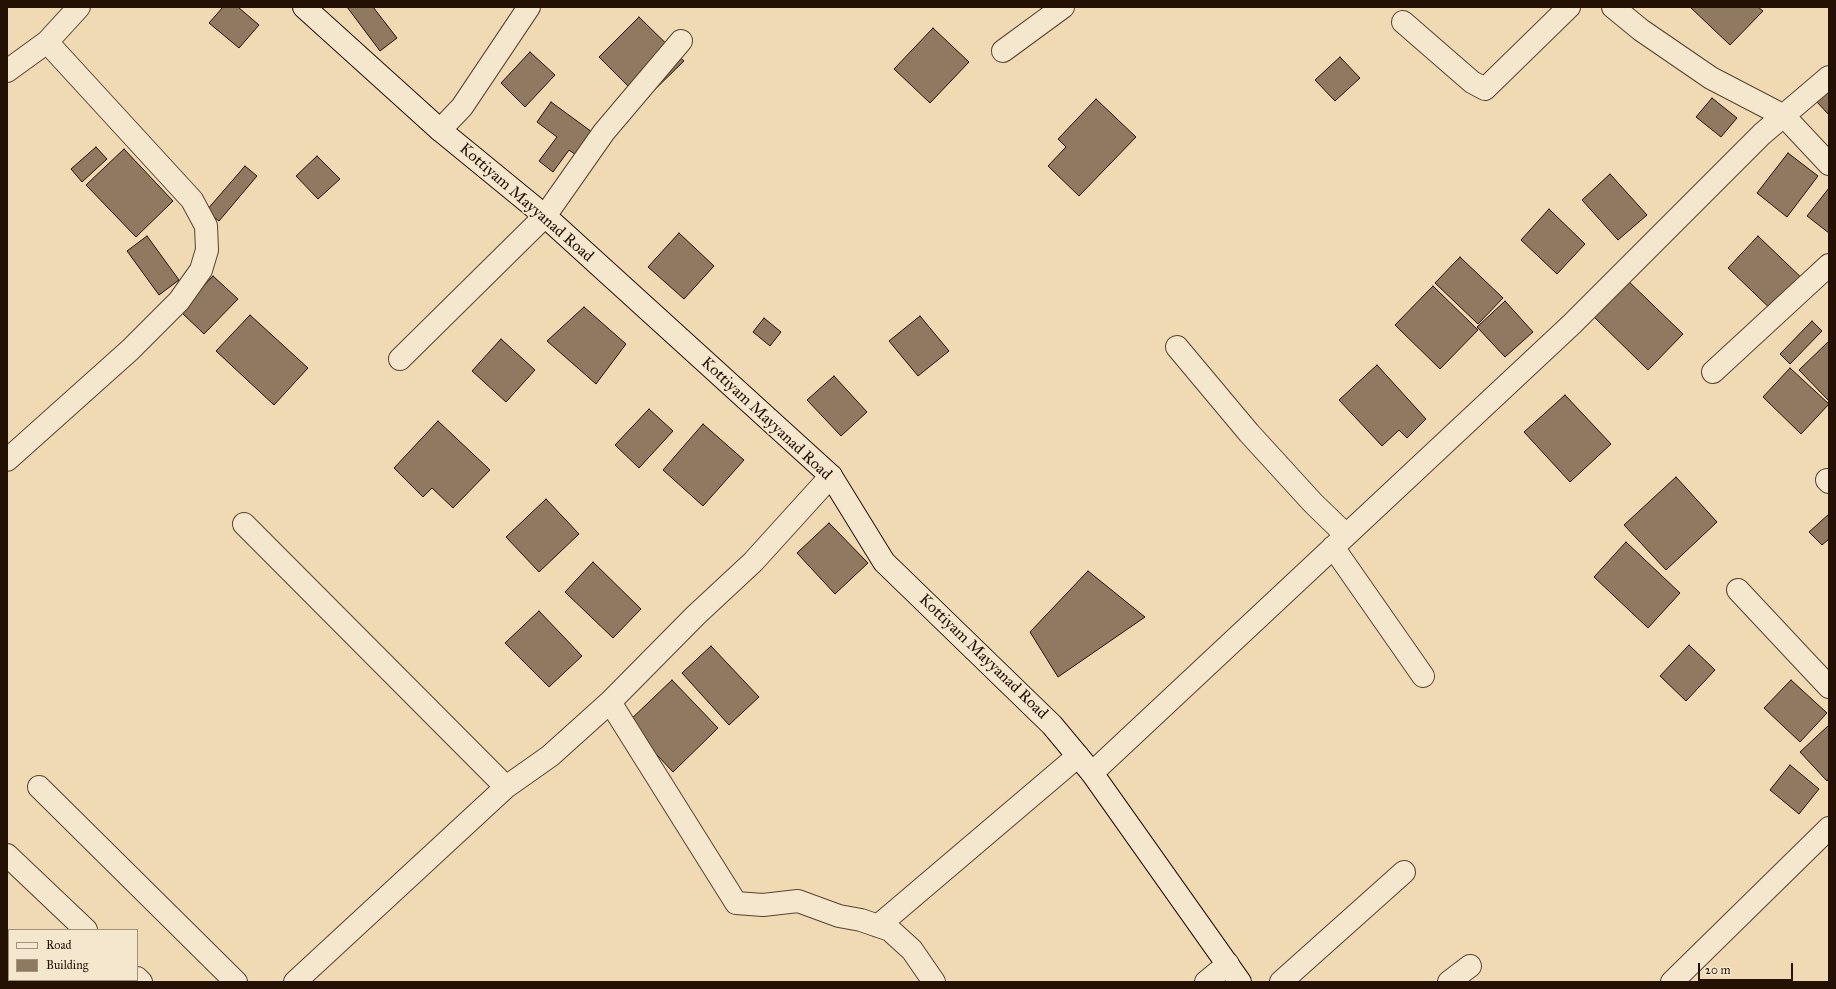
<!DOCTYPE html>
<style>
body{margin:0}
#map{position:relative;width:1836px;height:989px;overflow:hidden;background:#f0dab4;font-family:"IM FELL Great Primer",serif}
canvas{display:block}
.frame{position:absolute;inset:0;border:8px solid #251004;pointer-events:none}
.legend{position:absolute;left:8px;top:929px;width:130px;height:52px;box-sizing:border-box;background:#f5e7ce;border:1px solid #a2917d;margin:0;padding:5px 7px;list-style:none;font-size:12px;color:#251004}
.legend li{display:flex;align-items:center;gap:8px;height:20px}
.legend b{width:20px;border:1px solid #a2917d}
.scale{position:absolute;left:1698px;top:963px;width:95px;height:18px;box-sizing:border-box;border:2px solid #251004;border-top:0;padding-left:5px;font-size:12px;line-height:14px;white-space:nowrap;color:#251004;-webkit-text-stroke:3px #f5e7ce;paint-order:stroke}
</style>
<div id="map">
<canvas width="1836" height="989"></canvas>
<div class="frame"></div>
<ul class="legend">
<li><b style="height:5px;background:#f5e7ce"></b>Road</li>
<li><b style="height:11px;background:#8f7960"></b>Building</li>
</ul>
<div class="scale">20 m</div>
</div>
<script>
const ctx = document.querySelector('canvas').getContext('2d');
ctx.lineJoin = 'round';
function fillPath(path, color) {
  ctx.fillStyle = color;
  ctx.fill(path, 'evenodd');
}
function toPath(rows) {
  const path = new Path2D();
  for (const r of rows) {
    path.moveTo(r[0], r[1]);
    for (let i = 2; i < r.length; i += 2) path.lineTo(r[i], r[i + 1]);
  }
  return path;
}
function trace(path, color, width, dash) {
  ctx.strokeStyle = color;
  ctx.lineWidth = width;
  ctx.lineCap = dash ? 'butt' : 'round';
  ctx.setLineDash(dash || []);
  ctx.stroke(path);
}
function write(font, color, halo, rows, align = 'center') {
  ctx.font = font + ' "IM FELL Great Primer",serif';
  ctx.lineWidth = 3.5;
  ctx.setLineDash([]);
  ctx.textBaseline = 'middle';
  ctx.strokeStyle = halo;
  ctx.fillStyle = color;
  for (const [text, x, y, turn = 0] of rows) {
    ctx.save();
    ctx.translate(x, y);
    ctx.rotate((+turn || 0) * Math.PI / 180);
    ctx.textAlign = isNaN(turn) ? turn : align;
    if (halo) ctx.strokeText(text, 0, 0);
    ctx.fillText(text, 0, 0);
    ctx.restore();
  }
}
const building = toPath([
 [223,7,238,7,259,25,239,48,209,23,223,7],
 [347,7,373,7,397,38,380,51,347,7],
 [1690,7,1758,7,1763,11,1730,45,1690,7],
 [639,17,684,61,643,101,599,57,639,17],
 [933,28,969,62,930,103,894,69,933,28],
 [530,52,555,75,525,107,501,83,530,52],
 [1340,57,1360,78,1335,101,1315,80,1340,57],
 [1829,91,1829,115,1817,102,1829,91],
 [1712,98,1737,118,1721,137,1696,117,1712,98],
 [1096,99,1136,137,1079,196,1048,166,1066,147,1058,139,1096,99],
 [551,102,592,132,576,155,569,150,553,172,539,161,557,137,537,122,551,102],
 [96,147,107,159,82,182,71,169,96,147],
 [124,149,173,201,136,237,86,185,124,149],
 [1788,153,1818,176,1787,217,1757,193,1788,153],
 [317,156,340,179,318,199,296,176,317,156],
 [245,166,257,176,219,221,206,211,245,166],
 [1610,174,1647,215,1618,240,1582,200,1610,174],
 [1829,188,1829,233,1807,216,1829,188],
 [1549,209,1585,244,1557,274,1521,240,1549,209],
 [679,233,714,266,684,299,648,267,679,233],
 [147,236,179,280,159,295,127,251,147,236],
 [1758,236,1808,284,1778,316,1728,268,1758,236],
 [1460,257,1503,298,1478,324,1435,283,1460,257],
 [1622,275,1683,334,1648,370,1588,311,1622,275],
 [213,276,238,299,204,334,180,311,213,276],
 [1433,286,1478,330,1440,369,1395,325,1433,286],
 [1505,301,1533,332,1505,357,1477,327,1505,301],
 [584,307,626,344,596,384,547,341,584,307],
 [250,315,308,368,274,405,216,351,250,315],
 [920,316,949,351,918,376,889,341,920,316],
 [764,318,781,332,770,346,753,332,764,318],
 [1812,321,1822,331,1790,364,1780,354,1812,321],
 [501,339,535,370,506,402,472,371,501,339],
 [1829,341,1829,401,1799,370,1829,341],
 [1377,365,1426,419,1407,438,1399,430,1382,446,1339,400,1377,365],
 [1790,368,1829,404,1801,434,1763,397,1790,368],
 [834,376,867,412,841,436,807,400,834,376],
 [1565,395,1611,444,1570,482,1524,432,1565,395],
 [649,409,673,431,639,468,615,445,649,409],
 [438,421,490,470,453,508,432,488,423,497,394,468,438,421],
 [703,424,744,460,703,506,663,470,703,424],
 [1676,477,1717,522,1666,570,1624,525,1676,477],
 [546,499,579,534,539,572,506,537,546,499],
 [1829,514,1829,539,1822,545,1809,532,1829,514],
 [829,523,868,563,835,594,797,553,829,523],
 [1626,542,1680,593,1648,628,1594,577,1626,542],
 [593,562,641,609,613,638,565,592,593,562],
 [1088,571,1145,617,1058,677,1030,632,1088,571],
 [539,611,582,656,549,687,505,643,539,611],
 [1689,645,1715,670,1686,701,1660,676,1689,645],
 [711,646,759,697,729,725,682,673,711,646],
 [672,680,718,728,673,772,627,723,672,680],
 [1791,680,1827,713,1800,742,1764,708,1791,680],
 [1829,725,1829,778,1827,781,1800,752,1829,725],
 [1790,765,1819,789,1799,814,1770,790,1790,765]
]);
fillPath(building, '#8f7960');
trace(building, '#251004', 1);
const street = toPath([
 [1613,7,1641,30,1711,78,1784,116,1829,164],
 [1403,22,1472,82,1485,89,1569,7],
 [1003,51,1063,7],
 [7,71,47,42,79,7],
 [440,130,462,107,529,7],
 [1177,347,1249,433,1313,503,1346,535],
 [400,359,545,216,604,132,681,41],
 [1713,372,1829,265],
 [7,460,130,350,179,301,201,270,207,250,206,226,192,200,47,42],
 [1827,480,1829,482],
 [244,524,506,787],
 [1333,547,1423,676],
 [1738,590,1829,687],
 [610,702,736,903,763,905,798,901,839,916,861,920,890,930,912,950,934,982],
 [1092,773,1572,324,1762,134,1829,77],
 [39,787,236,982],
 [7,855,86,930],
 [878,926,1078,756],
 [137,978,141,982],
 [295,982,506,787,550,756,610,702,696,615,753,562,831,476],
 [1206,982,1228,964],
 [1281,982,1404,872],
 [1449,982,1470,966],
 [1672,982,1829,828]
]);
const secondary = toPath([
 [304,7,440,130,545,216,831,476,884,562,1052,725,1092,773,1240,982]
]);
trace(street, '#584230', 24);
trace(secondary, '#251004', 24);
trace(street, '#f5e7ce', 22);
trace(secondary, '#f5e7ce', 22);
write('16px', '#251004', '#f5e7ce', [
 ["Kottiyam Mayyanad Road",526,203,41],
 ["Kottiyam Mayyanad Road",766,419,43],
 ["Kottiyam Mayyanad Road",983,657,44]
]);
</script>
